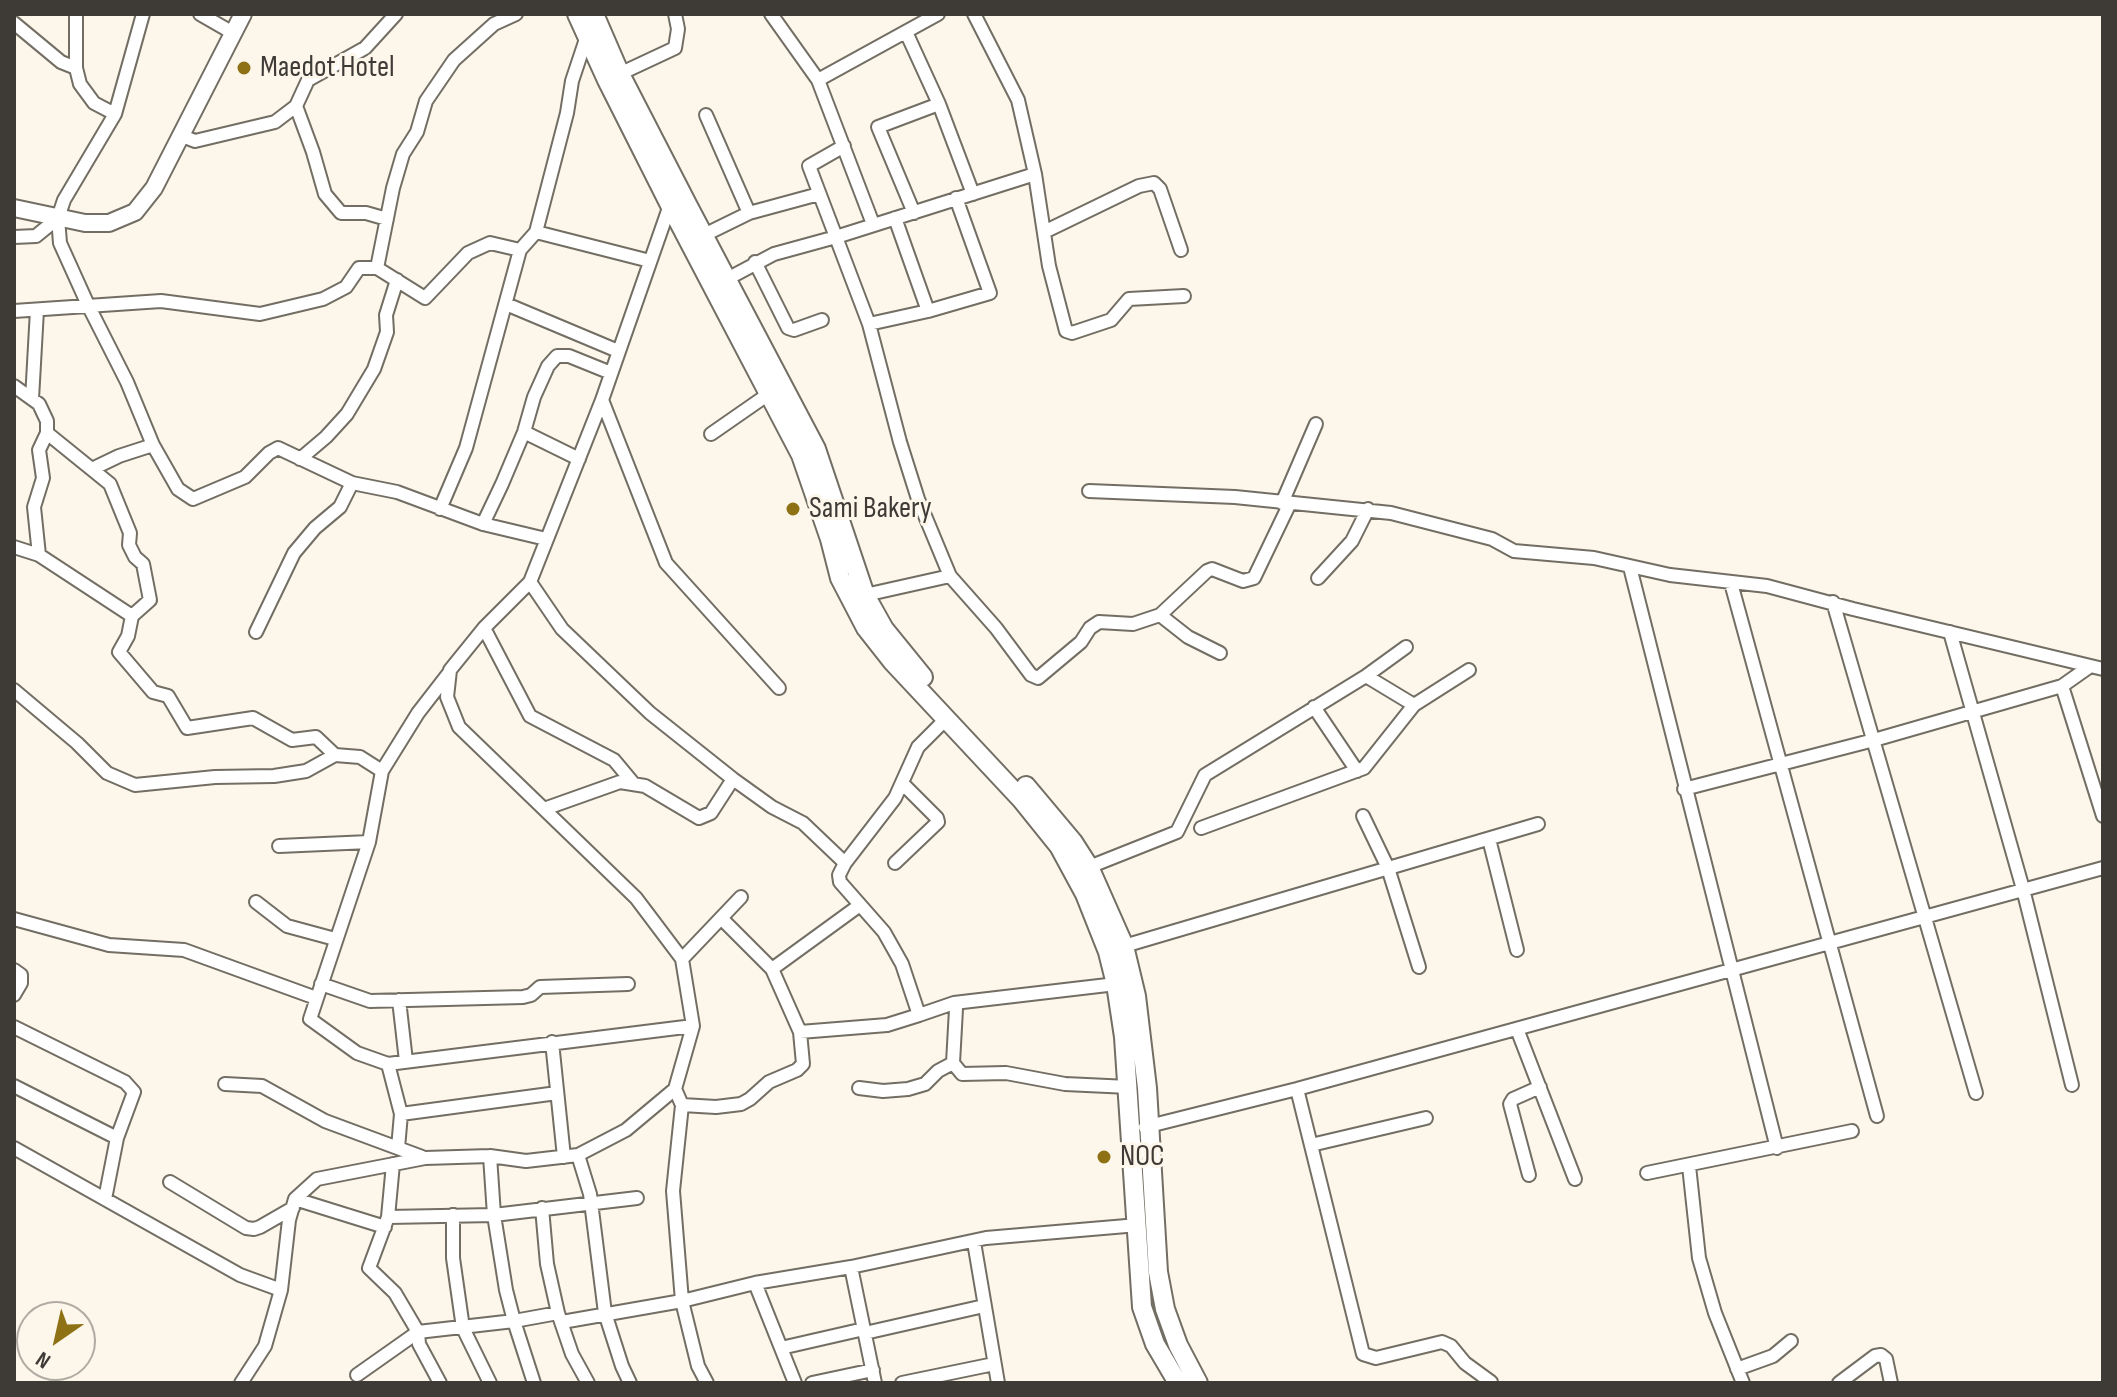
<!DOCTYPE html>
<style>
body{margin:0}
#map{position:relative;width:2117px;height:1397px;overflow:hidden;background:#fcf6eb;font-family:"Sofia Sans Condensed",sans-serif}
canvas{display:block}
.frame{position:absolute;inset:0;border:16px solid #3e3b37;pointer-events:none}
.north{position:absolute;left:16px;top:1301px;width:80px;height:80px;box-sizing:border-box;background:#fcf6eb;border:2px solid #b0aba3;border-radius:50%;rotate:214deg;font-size:22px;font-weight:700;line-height:32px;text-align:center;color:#3e3b37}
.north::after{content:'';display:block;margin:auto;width:28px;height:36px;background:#8e7115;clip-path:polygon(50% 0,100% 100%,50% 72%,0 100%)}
</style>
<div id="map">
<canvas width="2117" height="1397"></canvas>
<div class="frame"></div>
<div class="north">N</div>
</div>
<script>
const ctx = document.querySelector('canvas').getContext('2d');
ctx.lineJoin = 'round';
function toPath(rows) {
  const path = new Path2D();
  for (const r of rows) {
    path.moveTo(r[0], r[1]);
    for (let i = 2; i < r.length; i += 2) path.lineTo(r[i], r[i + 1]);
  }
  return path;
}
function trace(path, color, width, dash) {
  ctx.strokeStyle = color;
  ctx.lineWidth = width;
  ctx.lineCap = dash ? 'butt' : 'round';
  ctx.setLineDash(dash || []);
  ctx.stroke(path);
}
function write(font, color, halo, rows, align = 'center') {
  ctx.font = font + ' "Sofia Sans Condensed",sans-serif';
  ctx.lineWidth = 6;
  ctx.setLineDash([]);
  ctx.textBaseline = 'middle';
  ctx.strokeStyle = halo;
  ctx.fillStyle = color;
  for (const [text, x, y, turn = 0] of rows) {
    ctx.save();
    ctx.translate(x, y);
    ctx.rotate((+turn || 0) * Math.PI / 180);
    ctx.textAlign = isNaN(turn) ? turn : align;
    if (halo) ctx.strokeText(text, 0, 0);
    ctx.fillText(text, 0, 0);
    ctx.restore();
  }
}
const minor = toPath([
 [76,14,76,68,80,84,94,103,115,114,143,14],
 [200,14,233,33],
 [771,14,818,80,873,224],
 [974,14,1018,100,1035,174,1049,266,1066,331,1072,333,1111,320,1129,299,1184,296],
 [14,23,61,62,76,68],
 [906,32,939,104,973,194],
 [613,77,675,48,678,29,675,14],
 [818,80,938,14],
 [296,106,313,152,325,194,341,213,366,213,387,219],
 [115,114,64,200,58,218,60,243,88,305,127,382,153,445,178,489,193,499,245,477,269,453,278,448,352,483,397,492,483,524,546,539],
 [706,115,749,213],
 [182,136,195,141,275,122,296,106,308,80,365,48,396,14],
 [844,146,809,166,869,324,900,442,918,499,950,576,996,628,1031,675,1038,678,1081,642,1090,628,1099,622,1133,624,1160,615,1207,571,1212,569,1243,581,1254,578,1290,503],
 [914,213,878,127,939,104],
 [895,218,928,311],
 [536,232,567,113,572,81,587,36],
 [1044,232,1139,186,1154,183,1160,189,1181,250],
 [14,237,36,236,58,218],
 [698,238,749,213,819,194],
 [755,262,788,328,794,330,822,320],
 [377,268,425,298,468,253,490,243,520,250],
 [727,279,774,254,836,237,1035,174],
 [506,304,618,351],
 [14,311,161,301,260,314,323,299,346,287,359,268,377,268,393,188,403,154,417,132,426,101,454,60,494,24,516,14],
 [869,324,928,311,990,293,956,198],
 [14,386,39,404,47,421,47,433,110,484,130,533,129,545,135,557,143,564,150,600,132,616],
 [32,399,37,310],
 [602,400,666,563,779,688],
 [524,432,579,459],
 [47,433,39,450,43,478,34,507,39,555,132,616,128,636,119,652,153,692,168,696,187,728,253,718,292,740,316,737,335,755],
 [711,434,770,393],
 [300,459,326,437,347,414,374,369,387,332,386,315,397,280],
 [92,469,119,456,153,445],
 [1089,491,1235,497,1391,513,1492,539,1514,551,1594,558,1670,575,1767,586,1853,609,2103,669],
 [1282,503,1316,424],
 [440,509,466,448,520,250,536,232,650,261],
 [483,524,502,484,524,432,534,397,548,366,557,356,569,356,611,373],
 [14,547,39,555],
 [1630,567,1777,1148],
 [1318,578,1352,541,1368,509],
 [530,582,562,629,650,713,733,779,711,813,699,818,645,786,620,782,544,809],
 [1731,583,1877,1116],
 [865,595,950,576],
 [1833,602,1976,1093],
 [1160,615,1188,637,1220,653],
 [484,628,530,716,614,760,634,784],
 [256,632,294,553,315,528,340,507,352,483],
 [1950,632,2023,889,2072,1085],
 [1366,676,1414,705],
 [2062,686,2103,816],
 [14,690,77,743,107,773,135,785,215,777,274,776,306,771,335,755,360,757,382,771],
 [1314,707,1357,771],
 [733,779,772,807,803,823,845,863,839,875,840,882,884,932,902,964,919,1015,954,1003,1116,984],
 [1684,789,1874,740,2062,686,2089,667],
 [1363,816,1388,868,1419,967],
 [1201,828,1364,768,1414,705,1469,670],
 [1489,839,1517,950],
 [279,846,369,842],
 [845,863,895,798,918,747,946,719],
 [895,863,938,822,937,818,902,783],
 [1089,867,1177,832,1205,775,1366,676,1406,647],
 [256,902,287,926,335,939],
 [14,919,109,945,184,950,316,998],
 [1124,946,1538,824],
 [682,959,741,897],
 [772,969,860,905],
 [14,970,21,975,21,983,14,995],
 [321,984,370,1001,523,997,531,995,540,987,628,984],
 [399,1000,406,1061],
 [954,1003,956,1009,953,1063,962,1074,1006,1073,1065,1084,1129,1087],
 [14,1027,125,1082,134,1092,117,1138,105,1199],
 [1517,1029,1575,1179],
 [800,1032,887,1025,919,1015],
 [552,1042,564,1157],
 [388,1064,693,1026],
 [225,1084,262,1086,325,1121,422,1157],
 [14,1086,117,1138],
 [859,1088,883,1091,908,1089,925,1084,938,1071,953,1063],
 [675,1089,682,1105,673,1191,682,1301,755,1283,851,1267,986,1238,1138,1225],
 [1297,1089,1363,1354,1376,1358,1442,1342,1451,1346,1465,1363,1491,1382],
 [682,1105,716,1107,741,1104,750,1099,769,1082,797,1070,803,1064,800,1032,772,969,721,918],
 [401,1114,557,1093],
 [1145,1127,1297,1089,2103,868],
 [1311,1145,1426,1118],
 [14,1148,240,1275,281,1290],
 [398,1148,401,1114,388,1064,357,1053,310,1019,369,842,382,771,418,713,449,673],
 [578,1155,590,1194,605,1313,622,1366,630,1383],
 [490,1156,494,1215,506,1290,514,1321,534,1383],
 [393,1164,388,1217,369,1268,395,1293,418,1332,419,1344,440,1383],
 [1689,1166,1699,1258,1715,1313,1743,1383],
 [1647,1173,1852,1131],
 [1529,1175,1510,1104,1513,1099,1540,1087],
 [170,1182,246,1228,254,1229,260,1227,293,1208],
 [295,1199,385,1227],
 [542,1208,547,1264,558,1313,572,1354,588,1383],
 [453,1215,453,1258,463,1328,490,1383],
 [388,1217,494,1215,637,1198],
 [974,1242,998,1383],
 [851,1267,875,1383],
 [755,1283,795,1383],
 [562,1322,682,1301,698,1366,707,1383],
 [865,1333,984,1306],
 [781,1348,864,1329],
 [1737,1369,1773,1356,1791,1341],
 [357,1375,418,1332,514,1321,558,1313],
 [241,1383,265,1346,281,1290,289,1220,295,1199,317,1179,425,1158,490,1156,526,1161,578,1155,626,1130,675,1089,693,1026,682,959,636,898,459,727,447,697,450,670,484,628,530,582,602,400,670,205],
 [812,1383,873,1370],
 [902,1383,994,1364],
 [1839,1383,1875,1356,1881,1355,1886,1359,1891,1383]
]);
const major = toPath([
 [14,208,85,223,109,223,135,212,154,188,243,14]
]);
const highway = toPath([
 [577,14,607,80,670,205,801,455,830,539,840,578,866,628,892,661,1022,800,1059,846,1085,894,1108,952,1116,984,1124,1037,1142,1307,1155,1344,1178,1383],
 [594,14,620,74,688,206,816,449,865,595,884,629,923,677],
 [1026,786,1073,842,1089,867,1124,946,1136,996,1147,1088,1158,1272,1165,1309,1178,1345,1198,1383]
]);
trace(minor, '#736e64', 16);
trace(major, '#736e64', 20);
trace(highway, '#736e64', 22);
trace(minor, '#fff', 12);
trace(major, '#fff', 16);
trace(highway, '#fff', 18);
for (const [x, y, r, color] of [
 [244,68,8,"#8e7115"],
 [793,509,8,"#8e7115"],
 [1104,1157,8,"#8e7115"]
]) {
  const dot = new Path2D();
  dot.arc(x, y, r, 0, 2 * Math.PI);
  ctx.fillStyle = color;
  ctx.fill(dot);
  trace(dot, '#fcf6eb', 3);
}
write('30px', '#3e3b37', '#fcf6eb', [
 ["Maedot Hotel",260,68],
 ["Sami Bakery",809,509],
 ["NOC",1120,1157]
], 'left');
</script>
